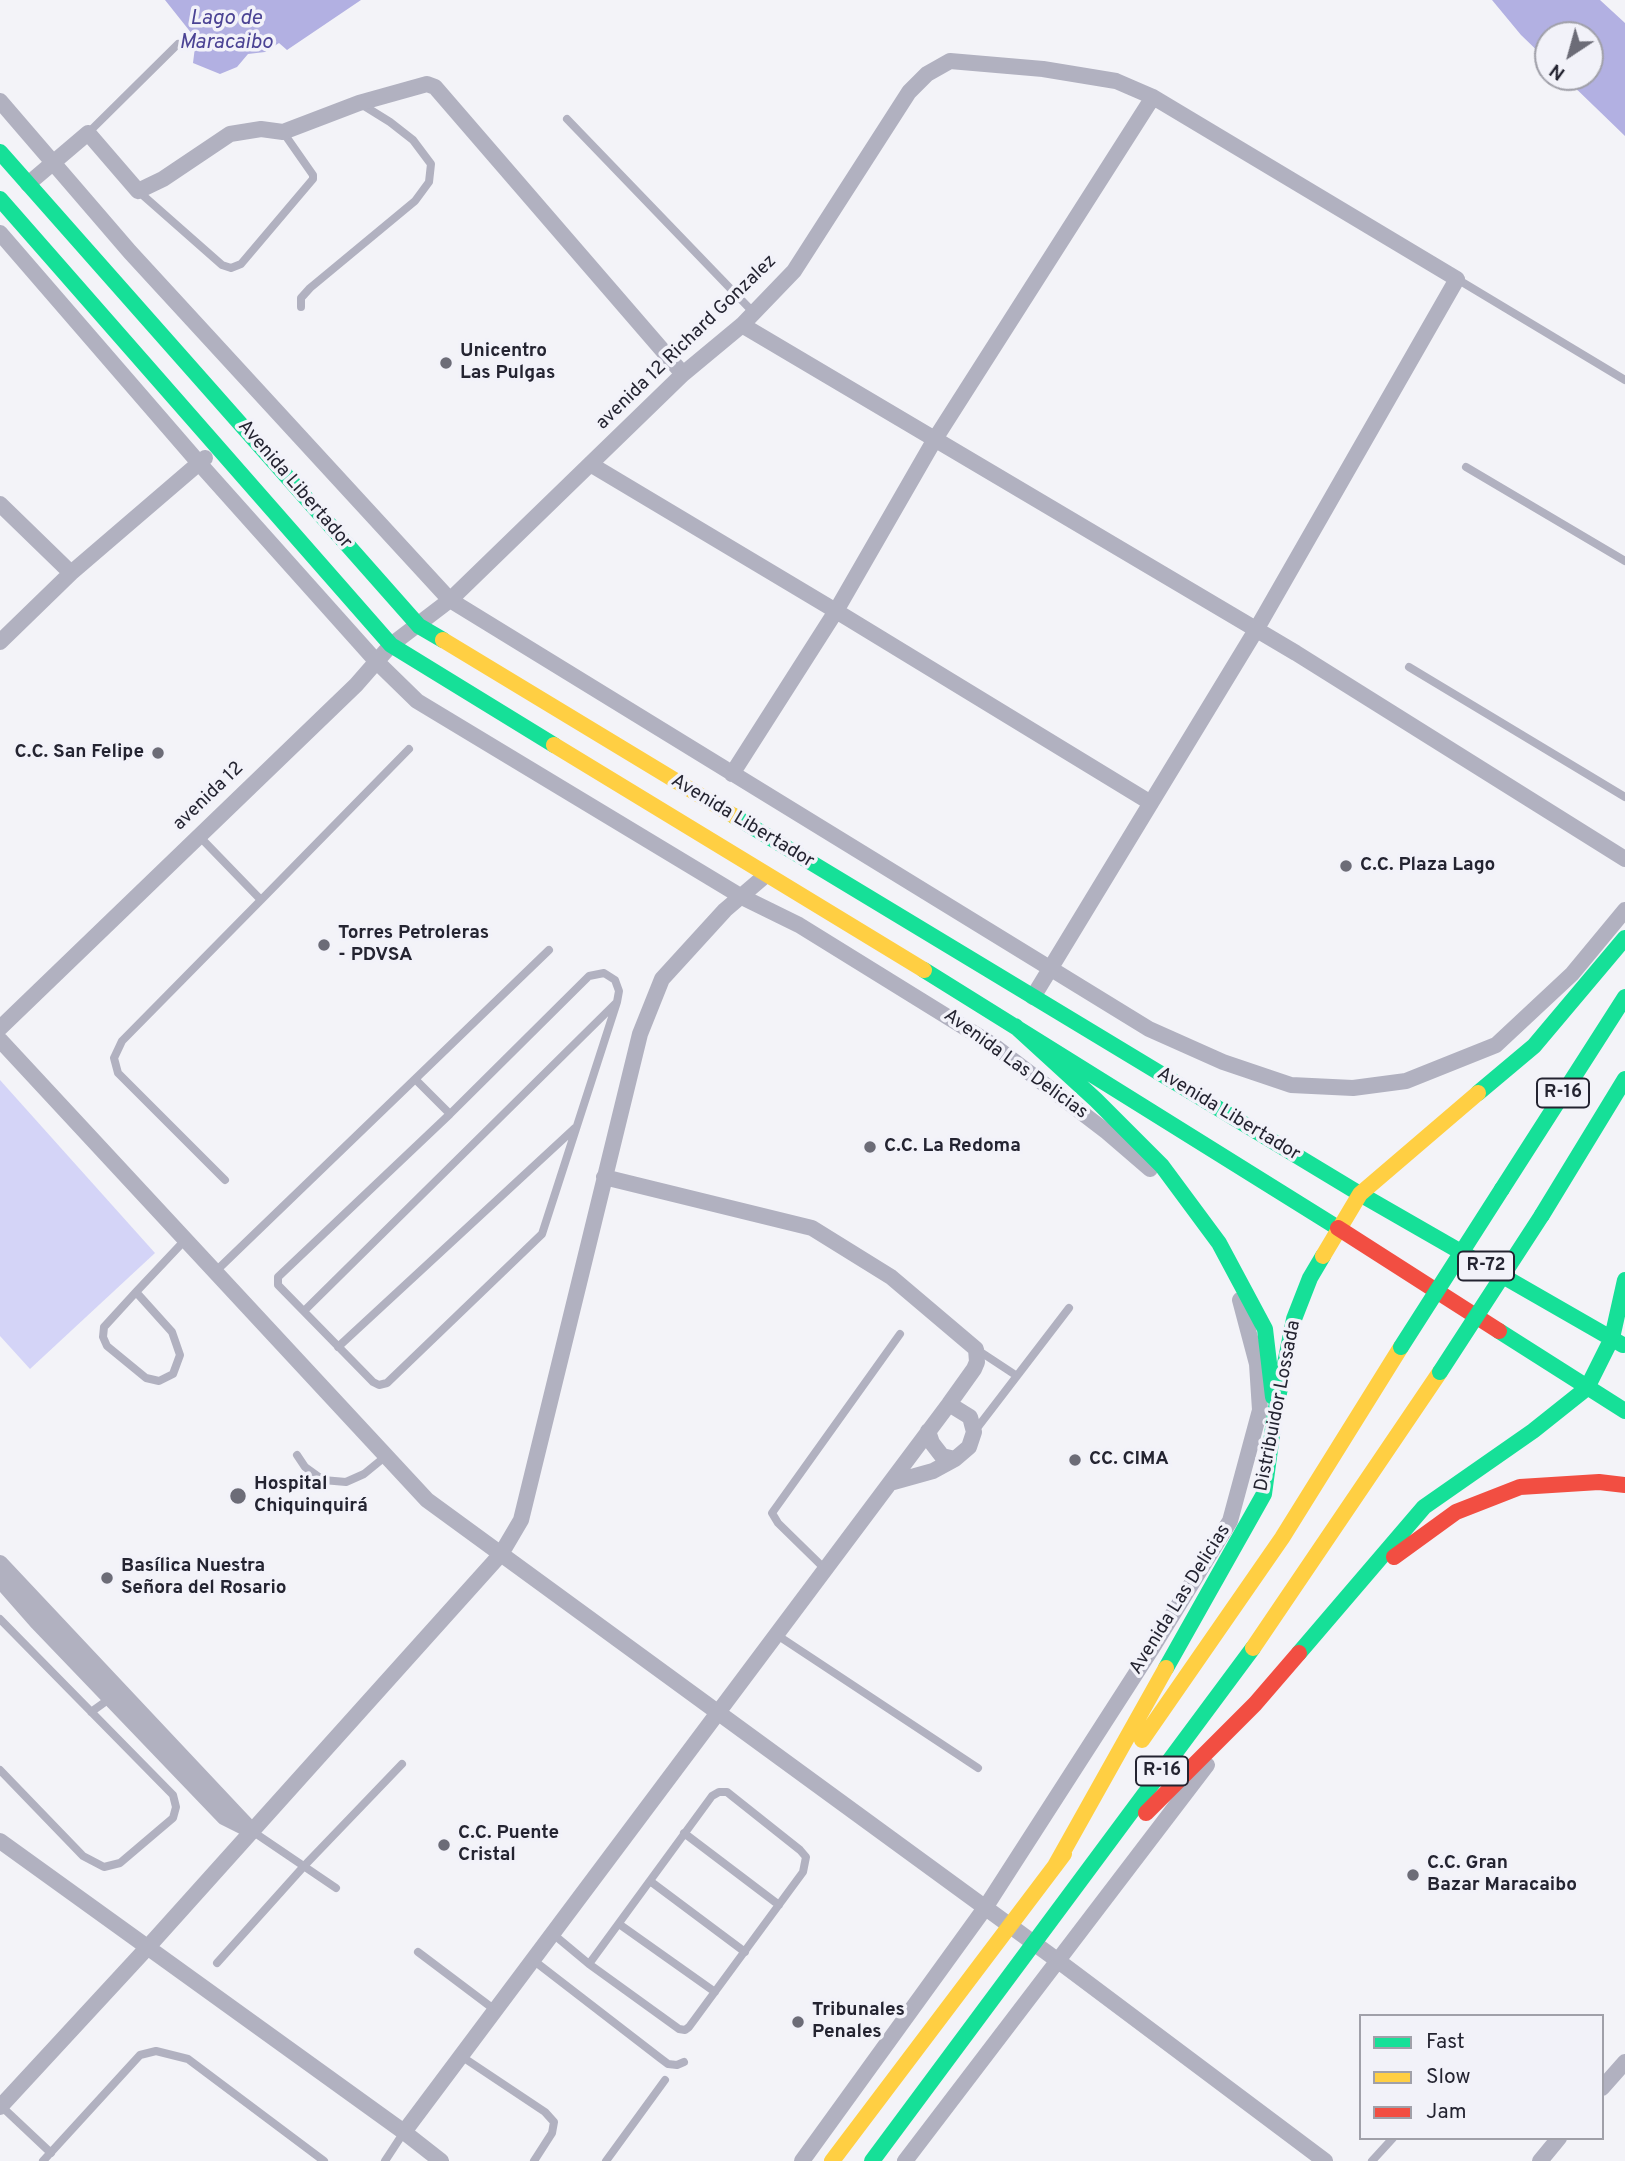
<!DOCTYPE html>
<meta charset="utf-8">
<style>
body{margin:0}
#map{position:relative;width:1625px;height:2161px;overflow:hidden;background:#f3f3f8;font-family:Overpass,sans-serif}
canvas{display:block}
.legend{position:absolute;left:1359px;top:2014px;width:245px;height:126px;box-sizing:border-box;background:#f2f2f9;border:2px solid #a0a0a9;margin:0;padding:9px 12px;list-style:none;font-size:21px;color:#242431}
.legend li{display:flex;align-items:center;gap:14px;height:35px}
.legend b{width:35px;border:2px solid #a0a0a9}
.north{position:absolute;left:1534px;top:21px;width:70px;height:70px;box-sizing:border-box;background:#f2f2f9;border:2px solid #a0a0a9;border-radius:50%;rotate:216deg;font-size:19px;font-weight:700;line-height:28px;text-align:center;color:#242431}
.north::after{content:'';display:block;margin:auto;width:24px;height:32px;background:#6c6c77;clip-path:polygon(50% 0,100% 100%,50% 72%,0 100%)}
</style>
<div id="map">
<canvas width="1625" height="2161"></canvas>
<ul class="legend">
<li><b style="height:9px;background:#16e098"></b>Fast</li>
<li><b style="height:9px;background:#ffcf43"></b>Slow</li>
<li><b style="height:9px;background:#f24e42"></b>Jam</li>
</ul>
<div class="north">N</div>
</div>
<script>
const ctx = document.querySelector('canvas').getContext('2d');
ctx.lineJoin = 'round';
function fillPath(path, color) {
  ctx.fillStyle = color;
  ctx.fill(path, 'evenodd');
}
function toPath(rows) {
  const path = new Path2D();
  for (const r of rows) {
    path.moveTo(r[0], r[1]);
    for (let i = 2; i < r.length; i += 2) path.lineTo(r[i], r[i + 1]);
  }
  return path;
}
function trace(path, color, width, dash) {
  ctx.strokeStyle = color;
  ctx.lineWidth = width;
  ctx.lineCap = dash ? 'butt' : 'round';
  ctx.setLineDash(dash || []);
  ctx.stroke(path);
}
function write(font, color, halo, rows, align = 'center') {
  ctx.font = font + ' Overpass,sans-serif';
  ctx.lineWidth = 7;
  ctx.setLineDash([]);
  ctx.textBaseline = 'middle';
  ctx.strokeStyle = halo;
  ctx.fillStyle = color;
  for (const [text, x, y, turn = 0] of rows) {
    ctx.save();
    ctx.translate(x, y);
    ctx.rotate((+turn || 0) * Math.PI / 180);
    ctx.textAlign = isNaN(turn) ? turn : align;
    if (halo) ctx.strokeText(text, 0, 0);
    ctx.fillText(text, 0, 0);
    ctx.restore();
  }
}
fillPath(toPath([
 [0,1080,155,1253,30,1369,0,1336]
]), '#d4d4f7');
fillPath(toPath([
 [165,0,361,0,287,50,279,43,265,52,248,54,237,67,220,74,193,63,196,39],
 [1492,0,1600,0,1625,23,1625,136,1564,77,1590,77,1590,35,1548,35,1548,61,1521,35]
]), '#b2b0e2');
trace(toPath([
 [567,119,753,312],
 [88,133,178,44],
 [138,191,222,265,231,268,241,264,313,179,313,175,283,132],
 [1457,279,1625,380],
 [301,307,301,298,310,288,415,201,429,182,431,164,413,140,390,122,361,104],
 [1466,467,1625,561],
 [1409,667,1625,797],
 [199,836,261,900,122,1041,114,1058,118,1073,225,1180],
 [261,900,409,749],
 [415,1079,450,1114,278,1277,278,1285,373,1382,379,1385,387,1383,542,1234,617,1002,619,991,615,980,604,973,589,976,450,1114],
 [216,1271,549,950],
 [136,1292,172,1332,180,1355,173,1374,159,1381,146,1378,107,1346,103,1337,104,1327,136,1292,186,1239],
 [304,1311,616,1003],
 [338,1347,575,1128],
 [976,1349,1017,1376],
 [974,1432,1069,1308],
 [297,1455,305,1467,323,1480,346,1482,364,1474,386,1456],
 [826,1570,778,1523,772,1513,900,1334],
 [0,1619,173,1795,176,1807,173,1818,120,1863,104,1867,83,1856,0,1770],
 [777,1635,978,1768],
 [91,1712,112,1697],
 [252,1831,336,1888],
 [684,1833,779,1905],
 [650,1881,745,1952],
 [619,1924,715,1992],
 [553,1934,589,1964,679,2029,685,2030,689,2027,803,1872,806,1857,800,1850,727,1792,719,1792,712,1796,589,1964],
 [418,1952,495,2010],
 [533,1960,660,2058,668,2064,677,2065,684,2062],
 [217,1963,305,1865,402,1764],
 [461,2056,545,2112,554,2122,552,2133,534,2161],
 [1,2106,51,2153],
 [43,2161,140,2055,156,2051,188,2059,324,2161],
 [385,2161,404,2132],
 [606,2161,665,2080],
 [1372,2161,1393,2138]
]), '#b1b1c0', 8);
trace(toPath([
 [0,101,130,252,450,600,1149,1029,1223,1062,1291,1085,1353,1088,1406,1081,1496,1045,1572,974,1625,910],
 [28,184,88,133,138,191,163,179,230,134,261,129,283,132,359,103,427,84,435,87,683,374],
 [0,233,199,463,376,661,417,701,742,897,799,925,993,1045,1107,1132,1150,1169],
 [742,325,1296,653,1625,859],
 [590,464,836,611,1151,803],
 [0,504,71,573],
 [0,642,71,573,205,458],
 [732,774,836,611,935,439,1153,97],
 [0,1028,356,685,391,645,450,600,683,374,742,325,794,271,909,92,927,74,950,61,1043,69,1116,81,1153,97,1457,279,1256,630,1033,997],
 [0,1040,427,1500,1057,1960,1325,2161],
 [928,1431,932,1443,942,1456,955,1459],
 [890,1483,933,1471,955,1459,969,1447,974,1432,970,1417,949,1404],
 [0,1563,252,1831],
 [0,1580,37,1622,224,1817,244,1827],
 [0,1841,404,2132,441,2161],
 [1602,2088,1625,2062],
 [0,2107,147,1948,501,1554,521,1520,640,1034,662,979,725,910,766,875],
 [404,2132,949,1404,974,1369,977,1362,976,1349,891,1277,812,1228,604,1177],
 [802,2161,985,1908,1151,1650,1230,1521,1260,1410,1257,1364,1240,1300],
 [905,2161,1207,1765],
 [1540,2161,1559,2138]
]), '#b1b1c0', 16);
trace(toPath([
 [0,152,419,626,443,640],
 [0,199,391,645,554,745],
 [734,816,1360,1194],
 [924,970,1338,1228],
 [1015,1026,1096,1100,1162,1166,1219,1243,1265,1329,1273,1397],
 [1478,1093,1534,1046,1625,938],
 [1502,1189,1625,997],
 [1360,1194,1623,1345],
 [1542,1215,1625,1079],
 [1499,1331,1625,1411],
 [1299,1653,1424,1507,1533,1431,1587,1388,1612,1338,1625,1280],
 [1166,1668,1264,1494,1275,1413,1294,1319,1310,1278,1323,1256],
 [872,2161,1253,1648]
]), '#16e098', 16);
trace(toPath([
 [443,640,734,816],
 [554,745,924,970],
 [1323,1256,1360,1194,1478,1093],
 [1253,1648,1440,1372],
 [1142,1740,1282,1538,1401,1347],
 [1055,1866,1166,1668],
 [832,2161,1064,1854]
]), '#ffcf43', 16);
trace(toPath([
 [1338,1228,1499,1331],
 [1394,1557,1456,1512,1520,1487,1599,1482,1625,1485],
 [1146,1813,1255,1704,1299,1653]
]), '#f24e42', 16);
trace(toPath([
 [1401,1347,1502,1189],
 [1440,1372,1542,1215]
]), '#16e098', 16);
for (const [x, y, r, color] of [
 [446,363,7,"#6c6c77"],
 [158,753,7,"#6c6c77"],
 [1346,866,7,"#6c6c77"],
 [324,945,7,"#6c6c77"],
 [870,1147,7,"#6c6c77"],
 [1075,1460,7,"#6c6c77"],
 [238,1496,9,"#6c6c77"],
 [107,1578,7,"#6c6c77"],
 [444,1845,7,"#6c6c77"],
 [1413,1875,7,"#6c6c77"],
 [798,2022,7,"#6c6c77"]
]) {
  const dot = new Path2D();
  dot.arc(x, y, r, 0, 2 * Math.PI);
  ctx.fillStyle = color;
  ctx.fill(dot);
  trace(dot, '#f2f2f9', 2.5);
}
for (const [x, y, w] of [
 [1563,1093,52],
 [1486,1266,56],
 [1162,1771,52]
]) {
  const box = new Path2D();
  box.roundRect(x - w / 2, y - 14.5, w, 29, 5);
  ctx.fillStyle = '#f2f2f9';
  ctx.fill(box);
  trace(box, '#242431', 2);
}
write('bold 18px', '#242431', null, [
 ["R-16",1563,1093],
 ["R-72",1486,1266],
 ["R-16",1162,1771]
]);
write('19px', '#242431', '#f2f2f9', [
 ["avenida 12 Richard Gonzalez",687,343,-44],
 ["Avenida Libertador",294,485,49],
 ["avenida 12",209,797,-44],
 ["Avenida Libertador",742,822,31],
 ["Avenida Las Delicias",1015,1065,36],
 ["Avenida Libertador",1228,1115,31],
 ["Distribuidor Lossada",1279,1406,-79],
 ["Avenida Las Delicias",1181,1600,-58]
]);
write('bold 19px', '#242431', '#f2f2f9', [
 ["Unicentro",460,352],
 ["Las Pulgas",460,374],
 ["C.C. San Felipe",144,753,"right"],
 ["C.C. Plaza Lago",1360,866],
 ["Torres Petroleras",338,934],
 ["- PDVSA",338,956],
 ["C.C. La Redoma",884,1147],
 ["CC. CIMA",1089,1460],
 ["Hospital",254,1485],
 ["Chiquinquirá",254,1507],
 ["Basílica Nuestra",121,1567],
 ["Señora del Rosario",121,1589],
 ["C.C. Puente",458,1834],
 ["Cristal",458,1856],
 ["C.C. Gran",1427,1864],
 ["Bazar Maracaibo",1427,1886],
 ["Tribunales",812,2011],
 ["Penales",812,2033]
], 'left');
write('italic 21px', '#4b4394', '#f2f2f9', [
 ["Lago de",226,20],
 ["Maracaibo",226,44]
]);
</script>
